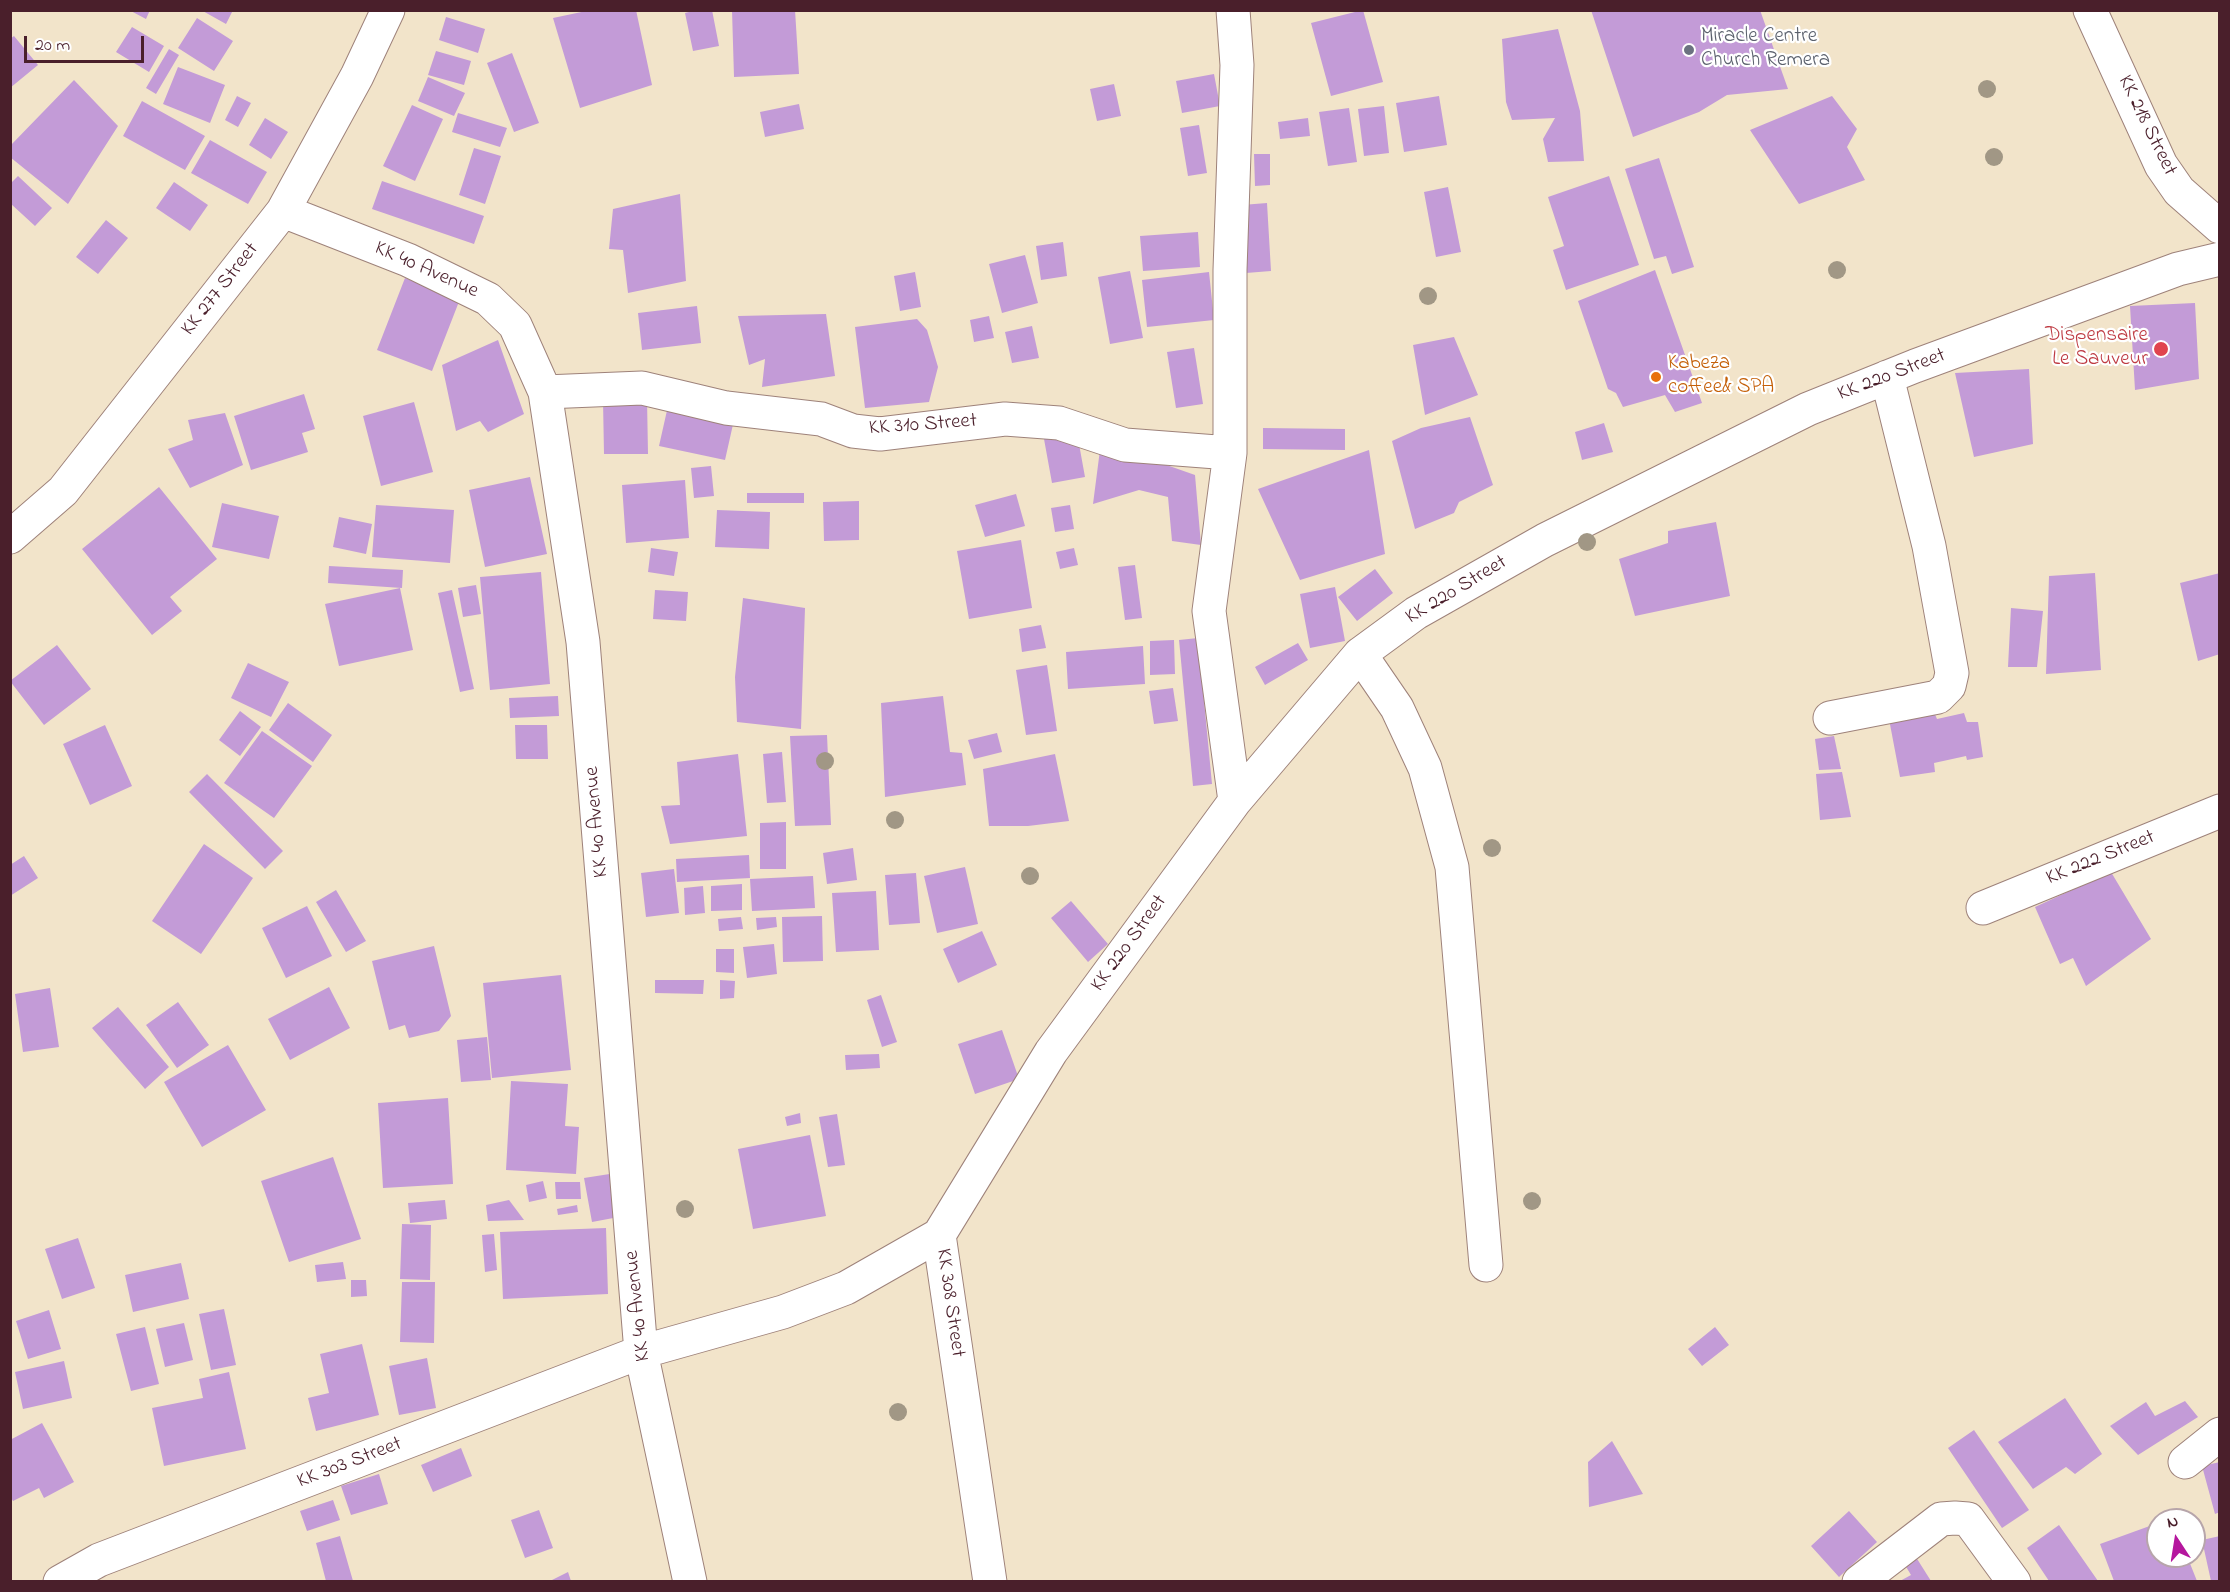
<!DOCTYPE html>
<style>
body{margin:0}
#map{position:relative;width:2230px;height:1592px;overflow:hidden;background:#f2e4ca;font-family:"Indie Flower",sans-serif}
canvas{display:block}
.frame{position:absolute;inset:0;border:12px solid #4a1f2b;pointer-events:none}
.north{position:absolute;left:2146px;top:1508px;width:60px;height:60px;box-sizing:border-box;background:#fff;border:2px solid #b7a5aa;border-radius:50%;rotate:348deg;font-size:16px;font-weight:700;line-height:24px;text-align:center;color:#4a1f2b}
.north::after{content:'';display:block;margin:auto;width:21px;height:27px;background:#b5179e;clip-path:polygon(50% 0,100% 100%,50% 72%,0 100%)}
.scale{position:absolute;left:24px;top:36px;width:120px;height:27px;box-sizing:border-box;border:3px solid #4a1f2b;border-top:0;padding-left:8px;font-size:18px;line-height:21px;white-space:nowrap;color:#4a1f2b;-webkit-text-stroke:4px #fff;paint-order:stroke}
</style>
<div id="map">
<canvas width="2230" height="1592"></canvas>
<div class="frame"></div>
<div class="north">N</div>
<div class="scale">20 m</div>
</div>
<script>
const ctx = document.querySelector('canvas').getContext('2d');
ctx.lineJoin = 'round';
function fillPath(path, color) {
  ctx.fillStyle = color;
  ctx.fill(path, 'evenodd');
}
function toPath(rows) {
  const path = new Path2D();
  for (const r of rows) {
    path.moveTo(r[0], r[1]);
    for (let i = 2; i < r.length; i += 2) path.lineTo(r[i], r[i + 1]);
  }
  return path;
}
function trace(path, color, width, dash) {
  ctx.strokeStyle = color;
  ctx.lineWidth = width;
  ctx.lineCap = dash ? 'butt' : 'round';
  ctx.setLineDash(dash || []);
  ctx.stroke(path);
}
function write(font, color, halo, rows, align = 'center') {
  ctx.font = font + ' "Indie Flower",sans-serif';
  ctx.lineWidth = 4.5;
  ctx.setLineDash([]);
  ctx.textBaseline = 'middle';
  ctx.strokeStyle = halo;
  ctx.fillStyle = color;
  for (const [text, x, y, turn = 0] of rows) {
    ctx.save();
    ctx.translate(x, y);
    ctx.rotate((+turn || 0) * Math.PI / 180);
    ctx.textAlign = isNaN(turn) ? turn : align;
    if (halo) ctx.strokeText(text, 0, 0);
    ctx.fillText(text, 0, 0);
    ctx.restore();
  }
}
fillPath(toPath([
 [129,10,150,10,146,19],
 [201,10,233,10,226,24],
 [591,10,636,10,652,85,580,108,553,18],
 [697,10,712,10,719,46,693,51,685,13],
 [732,10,795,10,799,74,734,77],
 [1363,10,1383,82,1331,96,1311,23],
 [1591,10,1760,10,1788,89,1727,95,1699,112,1633,137],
 [446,17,485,29,478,53,439,40],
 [197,18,233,41,214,71,178,48],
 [132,27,164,46,149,72,116,52],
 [1558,29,1580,111,1584,161,1548,162,1543,139,1555,118,1512,120,1506,102,1502,39],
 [14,36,38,65,10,88,10,39],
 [169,49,179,55,156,94,146,88],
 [436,51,471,61,464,85,428,75],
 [512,53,539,123,514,132,487,63],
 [178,67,225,85,210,123,163,104],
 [1214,74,1220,106,1182,113,1176,81],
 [428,77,465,93,454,116,418,101],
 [74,80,118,126,68,204,10,157,10,146],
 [1114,84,1121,116,1097,121,1090,89],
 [237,96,251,103,238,127,225,120],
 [1439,96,1447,145,1404,152,1396,103],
 [1832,96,1857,129,1847,147,1865,180,1799,204,1750,130],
 [142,101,205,136,185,170,123,136],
 [799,104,804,129,765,137,760,112],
 [412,105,443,119,415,181,383,166],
 [1384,106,1389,153,1364,156,1358,109],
 [1349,108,1357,162,1328,166,1319,112],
 [458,113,507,128,500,147,452,132],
 [265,118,288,132,271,159,249,145],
 [1308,118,1310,136,1280,139,1278,122],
 [1199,125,1207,173,1188,176,1180,128],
 [210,140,267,172,248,204,191,173],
 [474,148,501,156,485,204,459,195],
 [1254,154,1270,154,1270,185,1255,186],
 [1659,158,1694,267,1672,274,1666,256,1654,259,1625,169],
 [18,176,52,208,35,226,10,203,10,184],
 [1609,176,1639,265,1566,290,1553,250,1564,246,1548,197],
 [382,181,484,216,474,244,372,209],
 [174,182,208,205,190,231,156,208],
 [1448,187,1461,252,1436,257,1424,192],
 [680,194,686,281,628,293,623,250,609,249,613,209],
 [1267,203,1271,271,1246,273,1242,205],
 [106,220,128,238,98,274,76,257],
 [1198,232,1200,267,1143,271,1140,236],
 [1063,242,1067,276,1041,280,1036,246],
 [1025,255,1038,303,1002,313,989,264],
 [1655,270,1702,403,1675,412,1665,395,1623,407,1616,393,1608,389,1578,301],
 [1130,271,1143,338,1110,344,1098,277],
 [915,272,921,307,900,311,894,276],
 [1209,272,1214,320,1147,327,1142,280],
 [405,278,460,299,432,371,377,350],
 [2195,303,2199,379,2135,390,2130,306],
 [697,306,701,343,642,350,638,313],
 [826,314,835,376,762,387,765,359,749,365,738,316],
 [989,316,994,338,974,342,970,320],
 [917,319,927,330,938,367,929,402,865,408,855,327],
 [1032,326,1039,358,1012,363,1005,332],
 [1454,337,1478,395,1425,415,1413,345],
 [498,340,524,414,488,432,480,421,456,431,442,365],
 [1194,348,1203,404,1176,408,1167,352],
 [2029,369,2033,444,1974,457,1955,373],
 [304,394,315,429,302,433,308,452,251,470,234,416],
 [647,399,648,454,604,454,603,400],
 [414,402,433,472,381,486,363,416],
 [668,406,734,420,725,460,659,446],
 [225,413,243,465,190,488,168,449,193,440,188,420],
 [1470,417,1493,485,1459,502,1454,513,1415,529,1392,441,1421,428],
 [1604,423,1613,452,1582,460,1575,432],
 [1263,428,1345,429,1345,450,1263,449],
 [1077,433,1085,477,1052,483,1044,439],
 [1101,442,1195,475,1201,545,1172,541,1168,497,1139,490,1093,504],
 [1369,450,1385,554,1300,580,1258,489],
 [711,466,714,496,694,498,691,468],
 [530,477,547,554,485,567,469,490],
 [685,480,689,538,626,543,622,485],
 [159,487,217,559,170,597,182,611,152,635,82,549],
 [747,493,804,493,804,503,747,503],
 [1016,494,1025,526,985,537,975,505],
 [859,501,859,540,824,541,823,502],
 [222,503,279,516,269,559,212,547],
 [376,505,454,510,450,563,372,557],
 [1070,505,1074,529,1055,532,1051,508],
 [717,510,770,512,769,549,715,547],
 [339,517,372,524,366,554,333,547],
 [1716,522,1730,596,1635,616,1619,559,1668,543,1668,531],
 [1021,540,1032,608,969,619,957,551],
 [651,548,678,552,674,576,648,572],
 [1074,548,1078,565,1060,569,1056,552],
 [1135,565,1142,618,1125,620,1118,567],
 [329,566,403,570,402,588,328,583],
 [1375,569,1393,593,1357,621,1338,597],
 [541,572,550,684,490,690,480,577],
 [2095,573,2101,670,2046,674,2049,576],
 [2220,573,2220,654,2198,661,2180,583],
 [476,585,481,614,463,617,458,588],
 [1335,587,1345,641,1310,648,1300,594],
 [400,588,413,650,339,666,325,604],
 [452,590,474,689,460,692,438,593],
 [655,590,688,592,686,621,653,619],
 [743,598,805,608,801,729,737,722,735,677],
 [2011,608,2043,611,2037,667,2008,667],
 [1041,625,1046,648,1022,652,1019,629],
 [1198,638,1212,784,1193,786,1179,640],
 [1174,640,1175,674,1150,675,1150,641],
 [1298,643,1308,660,1265,685,1255,667],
 [57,645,91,689,44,725,10,681],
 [1143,646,1145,684,1068,689,1066,652],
 [248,663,289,682,271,717,231,698],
 [1047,665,1057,731,1026,735,1016,670],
 [1173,688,1178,721,1154,724,1149,691],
 [558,696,559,716,510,718,509,698],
 [943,696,950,752,962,753,966,785,885,797,881,703],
 [288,703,332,735,313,762,269,730],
 [240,711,261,727,240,756,219,740],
 [1934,712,1937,719,1964,713,1967,722,1978,722,1983,757,1967,760,1966,756,1934,763,1935,772,1900,777,1889,719],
 [105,725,132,786,90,805,63,744],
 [515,725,547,725,548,759,516,759],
 [262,731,312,766,274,818,224,783],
 [997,733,1002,752,974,759,968,740],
 [827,735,831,825,795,826,790,736],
 [1834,736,1841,769,1819,770,1815,739],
 [782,752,786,802,767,803,763,754],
 [738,754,747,836,670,844,661,806,680,805,677,762],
 [1055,754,1069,821,1028,826,989,826,983,769],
 [1842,772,1851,817,1820,820,1816,774],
 [207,774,283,851,265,869,189,792],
 [786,822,786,869,760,869,760,823],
 [204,844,253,878,201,954,152,921],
 [853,848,857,880,827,884,823,853],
 [749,855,750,878,677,882,676,859],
 [24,856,38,878,10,896,10,865],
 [965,867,978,924,937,933,924,876],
 [674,869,679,913,646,917,641,873],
 [2111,872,2151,939,2086,986,2073,958,2060,964,2035,907],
 [916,873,920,923,889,925,885,875],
 [813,876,815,908,752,911,750,879],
 [742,884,742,910,711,911,711,886],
 [703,886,705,913,685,915,684,888],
 [336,890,366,941,346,952,316,902],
 [876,891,879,950,836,952,832,893],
 [1071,901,1108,944,1088,962,1051,918],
 [307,906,332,956,286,978,262,928],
 [822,916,823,961,783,962,782,917],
 [741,917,743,929,719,931,718,919],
 [776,917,777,927,757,930,756,918],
 [982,931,997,965,958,983,943,949],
 [774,944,777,974,747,978,743,947],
 [434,946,451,1016,439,1031,409,1038,405,1025,389,1030,372,961],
 [716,949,734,949,734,973,716,972],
 [561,975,571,1070,492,1078,483,983],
 [655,980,704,980,703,994,655,993],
 [720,980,735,981,734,998,720,999],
 [329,987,350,1028,290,1060,268,1019],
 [50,988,59,1047,23,1052,15,994],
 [881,995,897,1042,882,1047,867,1000],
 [178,1002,209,1045,177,1068,146,1025],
 [118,1007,169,1067,145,1089,92,1028],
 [1002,1030,1019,1079,975,1094,958,1044],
 [487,1037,491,1080,461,1082,457,1040],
 [228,1045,266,1110,202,1147,164,1082],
 [879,1054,880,1068,846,1070,845,1055],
 [511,1081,568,1084,565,1126,579,1127,576,1174,506,1170],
 [448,1098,453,1184,383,1188,378,1103],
 [800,1113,801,1123,787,1126,785,1117],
 [837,1114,845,1165,828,1167,819,1117],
 [810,1135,826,1216,753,1229,738,1149],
 [333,1157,361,1239,289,1262,261,1181],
 [616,1173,624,1216,592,1222,584,1178],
 [543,1181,547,1198,529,1202,526,1185],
 [555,1182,580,1182,581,1199,556,1199],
 [445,1200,447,1219,410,1223,408,1203],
 [509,1200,524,1220,488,1221,486,1205],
 [577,1205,578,1212,558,1215,557,1209],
 [402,1224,431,1225,430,1280,400,1279],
 [606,1228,608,1294,503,1299,500,1232],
 [494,1234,497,1270,485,1272,482,1235],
 [78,1238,95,1288,62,1299,45,1249],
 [343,1262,346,1279,317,1282,315,1265],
 [181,1263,189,1299,133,1312,125,1275],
 [351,1280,366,1280,367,1296,351,1297],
 [402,1282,435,1282,434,1343,400,1342],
 [224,1309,236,1365,211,1370,199,1314],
 [49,1310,61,1349,28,1359,16,1321],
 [184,1323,193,1360,165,1367,156,1329],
 [145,1327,159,1384,131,1391,116,1334],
 [1715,1327,1729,1345,1702,1366,1688,1349],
 [362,1344,379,1415,316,1431,308,1398,329,1393,320,1354],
 [427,1358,436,1408,399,1415,389,1366],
 [64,1361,72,1398,23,1409,15,1372],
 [229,1372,246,1449,164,1466,152,1408,203,1398,199,1379],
 [2065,1398,2102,1454,2075,1474,2066,1467,2033,1489,1998,1442],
 [2185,1401,2198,1417,2138,1455,2110,1426,2146,1402,2155,1416],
 [42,1423,74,1482,44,1498,39,1488,13,1501,10,1496,10,1440],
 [1974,1430,2029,1510,2002,1528,1948,1448],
 [1612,1441,1643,1494,1589,1507,1588,1462],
 [461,1448,472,1476,433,1492,421,1465],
 [2220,1462,2220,1512,2215,1514,2202,1466],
 [379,1474,388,1504,351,1515,341,1486],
 [333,1500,340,1520,307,1531,300,1511],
 [539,1510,553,1548,525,1558,511,1520],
 [1849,1511,1877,1542,1839,1577,1811,1546],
 [2158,1523,2158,1556,2187,1556,2197,1581,2114,1581,2100,1544],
 [2059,1525,2098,1581,2049,1581,2027,1548],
 [340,1536,353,1581,326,1581,316,1543],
 [2220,1536,2220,1581,2211,1581,2202,1540],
 [1914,1554,1931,1581,1900,1581,1911,1575,1902,1560],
 [568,1572,571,1581,550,1581]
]), '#c39bd7');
const minor = toPath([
 [1233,10,1237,65,1230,270,1230,453,1209,611,1235,801],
 [2090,10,2161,165,2179,191,2220,227],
 [283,211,408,260,488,299,515,325,545,392,583,642,641,1352,690,1582],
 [545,392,642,388,726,408,821,419,853,431,880,434,1005,419,1059,423,1125,445,1230,453],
 [10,537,63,491,283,211,357,76,388,10],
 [1360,654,1397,708,1425,768,1452,867,1486,1265],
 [1830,718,1938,697,1949,686,1952,673,1929,546,1887,377],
 [1983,908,2220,811],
 [939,1235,1051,1052,1235,801,1360,654,1416,613,1545,540,1808,409,1915,366,2178,269,2220,259],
 [2185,1462,2220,1434],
 [60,1582,99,1560,641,1352,783,1312,846,1288,939,1235,990,1582],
 [1859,1582,1941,1519,1955,1518,1968,1519,2014,1582]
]);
trace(minor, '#9e827a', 35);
trace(minor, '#fff', 33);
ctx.fillStyle = '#a19785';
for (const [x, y] of [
 [1987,89],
 [1994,157],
 [1837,270],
 [1428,296],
 [1587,542],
 [825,761],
 [895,820],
 [1492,848],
 [1030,876],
 [1532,1201],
 [685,1209],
 [898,1412]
]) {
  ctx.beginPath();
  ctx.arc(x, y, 9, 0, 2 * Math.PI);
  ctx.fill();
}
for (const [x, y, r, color] of [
 [1689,50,6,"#6b7280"],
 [2161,349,8,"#e0444e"],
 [1656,377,6,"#e8710a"]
]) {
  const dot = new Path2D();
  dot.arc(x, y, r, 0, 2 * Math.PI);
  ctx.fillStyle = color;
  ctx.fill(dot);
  trace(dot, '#fff', 2);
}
write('21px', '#5b616d', '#fff', [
 ["Miracle Centre",1701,38],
 ["Church Remera",1701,62]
], 'left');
write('21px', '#4a1f2b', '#fff', [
 ["KK 218 Street",2146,126,64],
 ["KK 40 Avenue",426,271,24],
 ["KK 277 Street",221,290,-52],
 ["KK 220 Street",1892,376,-21],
 ["KK 310 Street",923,426,-4],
 ["KK 220 Street",1457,591,-31],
 ["KK 40 Avenue",598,822,-95],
 ["KK 222 Street",2101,859,-22],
 ["KK 220 Street",1130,944,-54],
 ["KK 308 Street",949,1303,82],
 ["KK 40 Avenue",639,1306,-96],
 ["KK 303 Street",350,1464,-21]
]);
write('21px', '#be3a42', '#fff', [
 ["Dispensaire",2148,337],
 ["Le Sauveur",2148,361]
], 'right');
write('21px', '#c56008', '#fff', [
 ["Kabeza",1668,365],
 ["coffee& SPA",1668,389]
], 'left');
</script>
